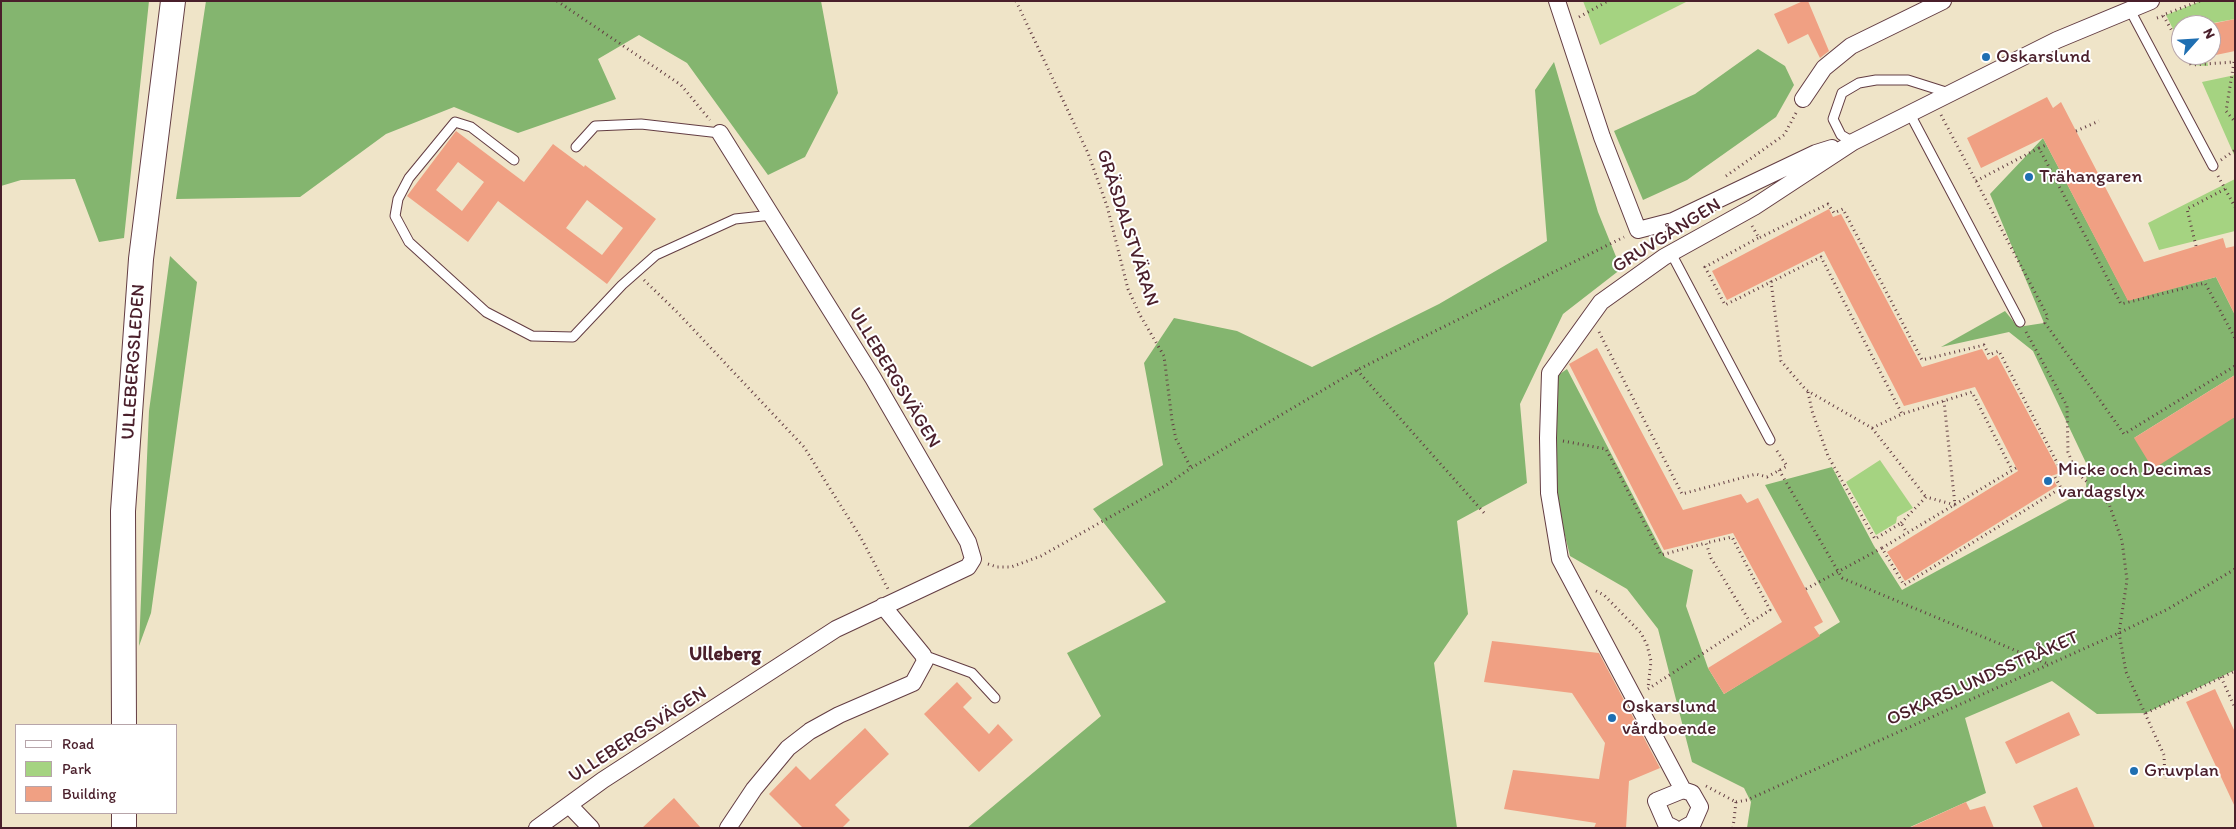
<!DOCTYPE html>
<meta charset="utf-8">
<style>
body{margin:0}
#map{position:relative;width:2236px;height:829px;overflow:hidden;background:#efe4c8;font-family:Itim,sans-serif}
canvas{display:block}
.frame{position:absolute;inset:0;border:2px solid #4a1f2b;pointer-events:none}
.legend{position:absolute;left:15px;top:724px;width:162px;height:90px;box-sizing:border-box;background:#fff;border:1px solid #b7a5aa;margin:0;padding:6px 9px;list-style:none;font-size:15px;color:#4a1f2b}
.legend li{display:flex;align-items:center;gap:10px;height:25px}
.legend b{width:25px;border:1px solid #b7a5aa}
.north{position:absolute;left:2171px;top:15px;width:50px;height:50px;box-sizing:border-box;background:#fff;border:1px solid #b7a5aa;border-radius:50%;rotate:64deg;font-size:14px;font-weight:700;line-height:20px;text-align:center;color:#4a1f2b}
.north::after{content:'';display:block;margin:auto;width:18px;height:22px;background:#1f6fb2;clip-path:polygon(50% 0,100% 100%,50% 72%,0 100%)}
</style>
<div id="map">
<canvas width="2236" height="829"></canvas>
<div class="frame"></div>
<ul class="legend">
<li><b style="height:6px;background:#fff"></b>Road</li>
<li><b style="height:14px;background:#a5d381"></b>Park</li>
<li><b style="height:14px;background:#f0a083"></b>Building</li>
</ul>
<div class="north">N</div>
</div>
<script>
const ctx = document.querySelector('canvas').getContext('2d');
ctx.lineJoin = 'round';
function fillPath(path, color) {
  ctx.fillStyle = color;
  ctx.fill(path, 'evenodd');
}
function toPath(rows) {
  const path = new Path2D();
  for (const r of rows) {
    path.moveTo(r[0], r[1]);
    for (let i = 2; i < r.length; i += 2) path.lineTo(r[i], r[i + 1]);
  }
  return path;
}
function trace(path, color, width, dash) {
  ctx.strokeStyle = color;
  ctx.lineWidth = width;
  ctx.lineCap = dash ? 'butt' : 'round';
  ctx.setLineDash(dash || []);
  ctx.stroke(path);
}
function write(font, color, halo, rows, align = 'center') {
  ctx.font = font + ' Itim,sans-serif';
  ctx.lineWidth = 4;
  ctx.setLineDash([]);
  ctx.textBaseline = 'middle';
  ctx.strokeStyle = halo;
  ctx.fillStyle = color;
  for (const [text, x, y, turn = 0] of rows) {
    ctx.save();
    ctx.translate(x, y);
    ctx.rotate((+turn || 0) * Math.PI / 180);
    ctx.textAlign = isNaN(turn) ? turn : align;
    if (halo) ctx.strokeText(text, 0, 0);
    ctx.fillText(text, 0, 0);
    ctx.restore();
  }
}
fillPath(toPath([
 [1583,1,1688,1,1600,45],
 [2201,1,2235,1,2235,19,2202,25,2181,25,2181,45,2166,15],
 [2186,55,2206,55,2208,66,2191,65],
 [2235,75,2235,157,2202,82],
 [2235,179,2235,231,2159,250,2148,223],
 [1880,460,1913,508,1897,517,1896,523,1876,535,1846,482]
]), '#a5d381');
fillPath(toPath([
 [1,1,149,1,124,238,99,242,75,179,21,180,1,186],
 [206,1,821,1,838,93,805,157,768,175,687,63,639,35,598,59,616,99,518,133,454,107,386,134,300,197,176,199],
 [1758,49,1785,66,1794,85,1776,117,1687,180,1643,200,1614,131,1695,94],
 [1554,62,1598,212,1621,269,1563,314,1520,404,1527,483,1457,521,1468,614,1434,663,1457,828,967,828,1101,716,1067,653,1166,602,1093,509,1163,465,1144,363,1174,318,1237,331,1312,367,1439,304,1547,241,1535,90],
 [2043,138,2128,300,2216,277,2235,315,2235,375,2134,438,2235,417,2235,670,2146,713,2097,714,2052,681,1965,718,1986,793,1908,828,1747,828,1751,802,1744,788,1692,762,1658,629,1627,589,1570,556,1556,499,1554,378,1567,369,1665,557,1693,570,1686,606,1708,668,1724,694,1840,622,1765,485,1832,467,1874,546,1902,590,2086,490,2087,465,2033,351,2009,332,1941,347,2005,311,2018,327,2044,323,1990,194],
 [170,256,197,282,151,613,139,646,149,411]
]), '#84b56f');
fillPath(toPath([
 [1803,1,1808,1,1829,51,1820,58,1808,34,1788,44,1774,14],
 [2235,19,2235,51,2211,56,2211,24],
 [2047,97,2053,108,2061,102,2144,262,2223,238,2226,248,2235,246,2235,315,2216,277,2128,301,2043,138,1981,168,1967,138],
 [456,131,524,182,553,144,584,167,585,165,656,219,607,284,498,201,468,242,407,196],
 [458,162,484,182,462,211,436,190],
 [587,200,623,228,602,255,566,228],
 [1829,209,1833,217,1841,214,1922,367,1982,349,1988,360,1997,355,2060,473,2051,476,2057,486,1905,581,1887,552,2018,471,1975,387,1904,406,1824,251,1727,300,1712,271],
 [1597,348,1683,510,1741,494,1747,503,1758,498,1823,622,1814,627,1820,636,1724,694,1708,668,1782,622,1733,533,1664,550,1569,364],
 [2235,375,2235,417,2153,469,2134,438],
 [1492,641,1599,653,1660,768,1629,781,1626,828,1594,828,1596,823,1504,809,1513,770,1599,779,1605,743,1572,693,1484,682],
 [957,682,972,698,963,707,989,734,998,724,1013,740,979,772,924,714],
 [2215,689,2235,732,2235,807,2186,702],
 [2069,712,2080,735,2016,764,2005,742],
 [865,728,889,754,835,805,850,820,842,828,803,828,769,794,796,766,810,780],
 [2077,787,2095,828,2043,828,2033,806],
 [674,798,701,828,642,828],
 [1966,802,1970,810,1985,806,1994,828,1909,828]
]), '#f0a083');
const lane = toPath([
 [2130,10,2213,166],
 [1910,114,2020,322],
 [1853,142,1841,135,1833,119,1842,93,1859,83,1876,80,1908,80,1949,93],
 [576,147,595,126,641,124,720,133],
 [514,160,471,127,455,122,409,178,398,199,395,216,409,242,486,312,532,336,573,337,622,285,656,255,735,219,772,215],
 [1671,253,1770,440],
 [923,655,972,673,995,698]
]);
const street = toPath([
 [1557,1,1602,137,1638,230,1673,221,1816,153,1832,148],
 [1803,99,1824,68,1851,46,1943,1],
 [1683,790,1560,559,1549,493,1548,438,1550,373,1601,302,1664,257,1754,207,1853,142,2057,40,2151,1],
 [569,805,591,828],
 [537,828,603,780,836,629,968,567,973,559,968,542,873,378,720,133],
 [728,828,754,789,788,748,810,731,839,715,913,683,925,661,923,655,883,606],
 [1674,828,1666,824,1656,801,1683,790,1692,793,1700,807,1693,823,1684,828]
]);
const secondary = toPath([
 [124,725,123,511,141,259,173,1],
 [124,813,124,828]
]);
trace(lane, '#633d43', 11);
trace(street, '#633d43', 18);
trace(secondary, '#633d43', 26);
trace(toPath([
 [557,1,681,85,710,120],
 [1016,1,1088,153,1107,206,1128,289,1140,315,1164,356,1172,420,1176,439,1191,468],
 [1579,17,1608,1],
 [2157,18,2166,15],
 [2181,47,2163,15,2200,1],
 [2186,55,2191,65,2234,62],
 [2234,62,2226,111,2235,122],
 [1941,115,2048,317,2045,323,2124,434,2235,366],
 [2076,131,2099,121],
 [2039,148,2046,145],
 [2221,160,2235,150],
 [1726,176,1784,135,1796,113],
 [2218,176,2235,207],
 [1976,181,2039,148,2121,304,2205,283,2235,338],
 [1752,226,1759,238,1828,204,1834,213,1843,209,1922,360,1984,345,1989,355,1999,351,2063,474,2055,477,2061,488,1904,585,1882,548,2016,468],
 [1758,238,1705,267,1725,305,1821,257,1902,414],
 [2196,246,2187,209,2225,189],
 [644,280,678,313,804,447,861,538,888,589],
 [1771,281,1781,361,1806,390,1872,428,1902,414,1972,392,2012,470],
 [1599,332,1682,494,1756,474,1767,477,1787,466,1775,448],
 [2026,332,2067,406,2068,452,2075,470,2109,504,2122,541,2127,580,2119,633,2126,672,2164,755,2165,779],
 [1357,370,1486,515],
 [1808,392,1812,411,1828,456,1875,539,1901,523,1907,533],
 [1872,428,1926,497],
 [1563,441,1606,449,1661,555,1706,543],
 [1779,470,1842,578,2048,664],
 [1901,523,1926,497,1955,505,1944,401],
 [988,564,997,567,1011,567,1041,556,1165,486,1191,468,1357,370,1624,237],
 [1806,589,1882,548],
 [1596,591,1604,595,1641,633,1647,645,1651,661,1648,688],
 [2221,677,2235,708],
 [1648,689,1770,610,1732,537,1706,543,1711,558,1750,622],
 [2146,713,2235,671],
 [1706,786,1736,802],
 [1736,802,1747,800,2119,633,2168,609,2235,569],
 [1733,828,1736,802]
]), '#633d43', 3, [1, 4]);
trace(lane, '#fff', 9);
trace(street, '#fff', 16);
trace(secondary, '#fff', 24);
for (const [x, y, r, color] of [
 [1986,57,5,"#1f6fb2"],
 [2029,177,5,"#1f6fb2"],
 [2048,481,5,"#1f6fb2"],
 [1612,718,5,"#1f6fb2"],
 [2134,771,5,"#1f6fb2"]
]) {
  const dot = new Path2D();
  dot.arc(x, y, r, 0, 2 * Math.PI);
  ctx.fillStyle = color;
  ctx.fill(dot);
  trace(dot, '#fff', 2);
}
write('19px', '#4a1f2b', '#fff', [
 ["Oskarslund",1996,57],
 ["Trähangaren",2039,177],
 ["Micke och Decimas",2058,470],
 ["vardagslyx",2058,492],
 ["Oskarslund",1622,707],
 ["vårdboende",1622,729],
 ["Gruvplan",2144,771]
], 'left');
write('19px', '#4a1f2b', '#fff', [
 ["GRÄSDALSTVÄRAN",1127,228,72],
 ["GRUVGÅNGEN",1667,236,-32],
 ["ULLEBERGSLEDEN",134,362,-86],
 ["ULLEBERGSVÄGEN",894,378,59],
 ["OSKARSLUNDSSTRÅKET",1983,679,-24],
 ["ULLEBERGSVÄGEN",638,735,-33]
]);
write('bold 20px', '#4a1f2b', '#fff', [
 ["Ulleberg",725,655]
]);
</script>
